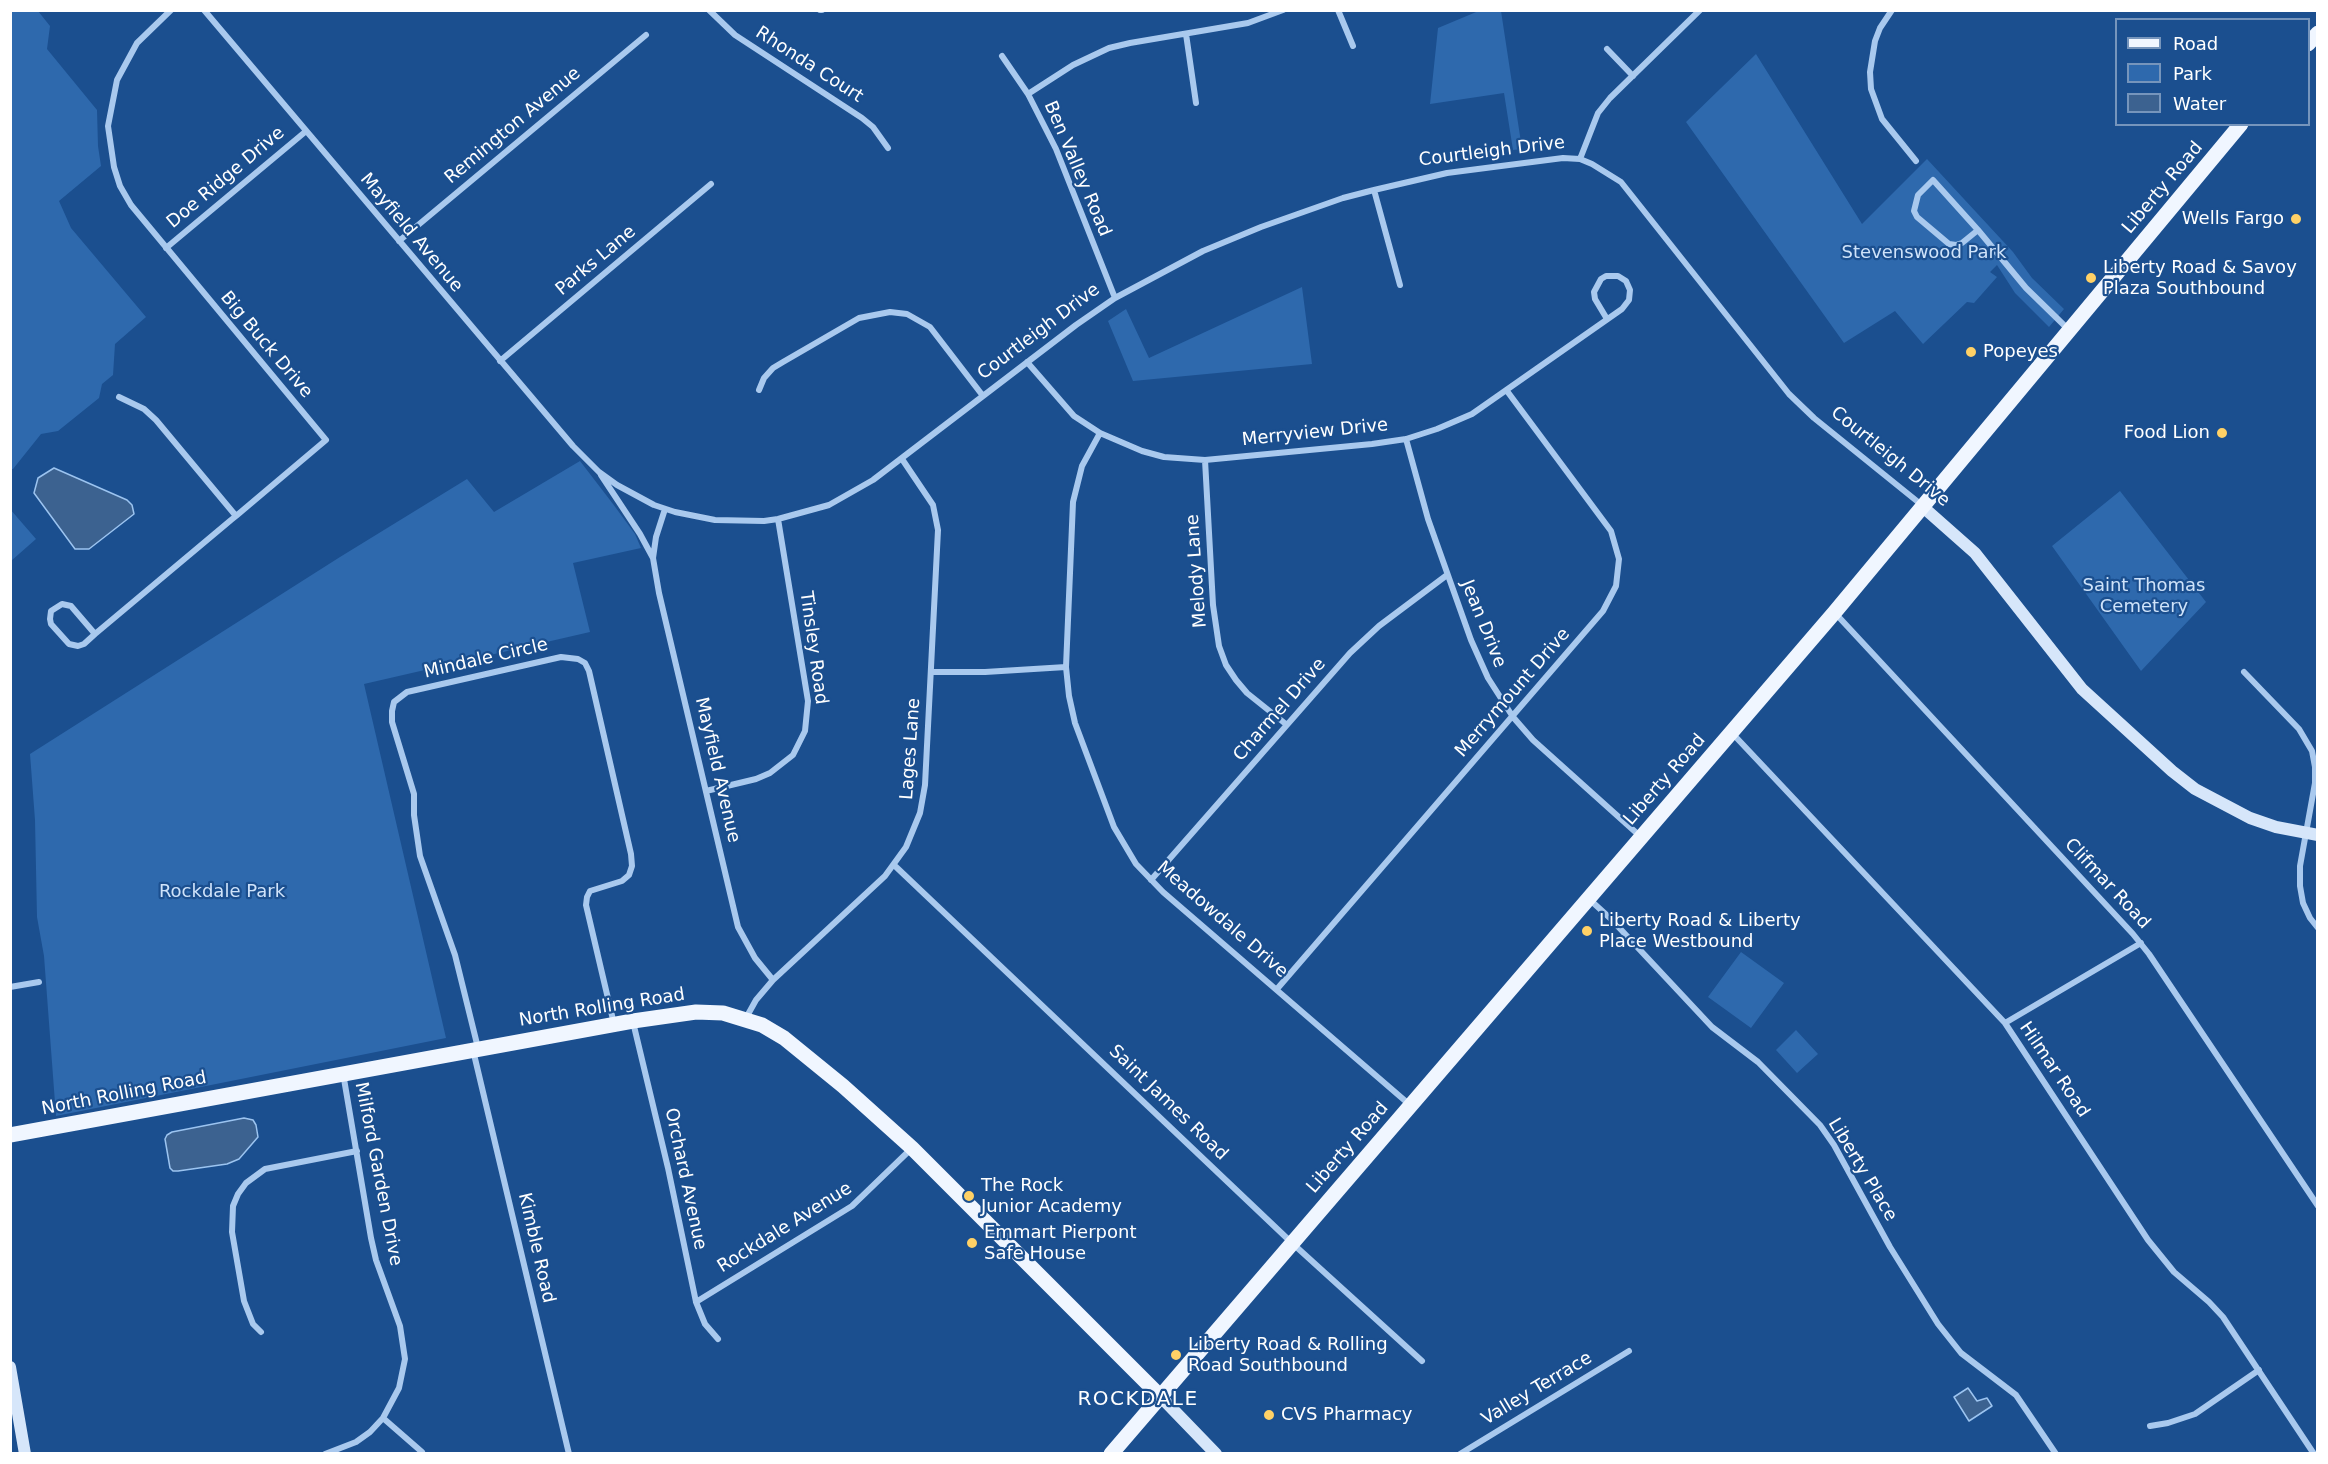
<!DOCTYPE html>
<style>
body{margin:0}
#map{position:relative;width:2328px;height:1464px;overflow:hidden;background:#1b4f8f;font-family:"DejaVu Sans",sans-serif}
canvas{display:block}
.frame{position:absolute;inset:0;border:12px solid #fff;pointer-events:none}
.legend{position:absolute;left:2115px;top:18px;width:195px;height:108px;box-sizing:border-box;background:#1b4f8f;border:2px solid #7695bc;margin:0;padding:8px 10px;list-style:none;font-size:18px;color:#fff}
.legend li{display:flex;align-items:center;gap:12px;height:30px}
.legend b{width:30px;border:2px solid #7695bc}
</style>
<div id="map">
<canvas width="2328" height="1464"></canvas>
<div class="frame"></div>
<ul class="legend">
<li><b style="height:8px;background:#f0f6ff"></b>Road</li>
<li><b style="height:16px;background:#2e69ad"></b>Park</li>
<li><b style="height:16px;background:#3c6290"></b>Water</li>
</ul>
</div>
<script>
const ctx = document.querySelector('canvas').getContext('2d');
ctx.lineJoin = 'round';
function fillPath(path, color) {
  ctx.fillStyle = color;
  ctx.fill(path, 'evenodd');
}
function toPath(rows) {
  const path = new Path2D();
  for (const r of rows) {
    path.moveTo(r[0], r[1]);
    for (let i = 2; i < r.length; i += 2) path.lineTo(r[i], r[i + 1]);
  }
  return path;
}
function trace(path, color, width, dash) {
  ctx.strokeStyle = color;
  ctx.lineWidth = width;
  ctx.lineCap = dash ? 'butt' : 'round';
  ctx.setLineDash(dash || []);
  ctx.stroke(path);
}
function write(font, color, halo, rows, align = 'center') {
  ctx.font = font + ' "DejaVu Sans",sans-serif';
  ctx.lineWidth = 4.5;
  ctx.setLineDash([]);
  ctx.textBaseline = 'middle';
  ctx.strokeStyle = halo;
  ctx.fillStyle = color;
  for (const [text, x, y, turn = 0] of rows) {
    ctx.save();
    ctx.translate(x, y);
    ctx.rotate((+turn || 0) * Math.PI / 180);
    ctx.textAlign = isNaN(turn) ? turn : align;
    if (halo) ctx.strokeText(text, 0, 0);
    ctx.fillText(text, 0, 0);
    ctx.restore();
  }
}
fillPath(toPath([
 [11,10,38,11,50,26,47,49,97,110,98,146,101,166,59,201,71,228,146,317,115,344,113,375,102,384,99,398,58,431,41,434,13,469,10,469],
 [1481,10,1501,11,1522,149,1513,150,1504,93,1430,104,1438,28],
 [1756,54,1862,224,1927,159,2013,252,2032,278,2064,309,2049,327,2015,293,1997,265,1990,272,1997,277,1974,303,1967,302,1923,344,1895,311,1844,343,1686,122],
 [1302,287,1312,364,1133,381,1108,321,1126,309,1149,358],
 [580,461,613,504,635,534,641,548,573,563,590,632,364,684,446,1038,56,1116,44,956,37,917,35,820,30,754,340,557,467,479,494,512],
 [2120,491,2206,602,2141,671,2052,546],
 [10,509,36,539,11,561,10,561],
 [1741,952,1784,983,1751,1028,1708,997],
 [1796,1030,1818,1054,1797,1073,1776,1050]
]), '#2e69ad');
const water = toPath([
 [54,468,127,500,132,505,134,514,89,549,75,549,34,493,38,478,54,468],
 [244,1118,253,1120,256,1125,258,1137,239,1159,227,1164,178,1171,173,1171,170,1168,165,1139,167,1135,172,1132,244,1118],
 [1968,1388,1977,1401,1987,1398,1992,1406,1969,1421,1954,1397,1968,1388]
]);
fillPath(water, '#3c6290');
trace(water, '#9cc4f0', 1.5);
trace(toPath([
 [204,10,573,446,599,472,617,485,654,505,675,512,715,520,764,521,778,519,829,505,873,480,1076,325,1115,298,1203,251,1261,227,1343,198,1374,190,1447,173,1563,158,1580,159,1592,164,1621,182,1789,394,1814,418,1923,506],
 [709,10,735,35,862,118,873,127,888,148],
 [820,10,822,10],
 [1338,10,1353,46],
 [1892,10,1880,28,1875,41,1870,72,1871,89,1882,119,1916,161],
 [1186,34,1196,103],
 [1607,49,1633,76],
 [1002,56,1028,94,1056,149,1115,298],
 [1028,94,1073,65,1109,48,1130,43,1248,23,1283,10],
 [1580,159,1598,113,1610,98,1700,10],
 [1374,190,1400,285],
 [1978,230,1962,243,1956,245,1949,244,1917,217,1914,211,1918,195,1933,180,1978,230,2026,288,2069,330],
 [399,241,646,35],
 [166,248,305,132],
 [500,361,711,184],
 [1027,362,1074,416,1100,433,1142,451,1164,457,1205,460,1372,444,1406,439,1437,429,1472,414,1622,309,1629,300,1630,290,1626,281,1618,276,1606,276,1601,279,1594,292,1595,299,1607,319],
 [759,390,764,378,773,368,783,362,859,318,890,312,907,314,930,327,983,396],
 [119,397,144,409,156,420,236,516],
 [1100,433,1082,466,1073,502,1066,667,1069,696,1075,723,1114,827,1136,864,1163,892,1410,1105],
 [1406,439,1428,519,1471,640,1488,678,1513,717,1533,740,1641,837],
 [1205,460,1213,605,1219,646,1226,665,1236,680,1247,693,1287,725],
 [601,475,640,534,653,558],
 [665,509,656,537,653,558,659,593,738,927,755,958,773,980],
 [1835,613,2133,934,2149,954,2318,1206],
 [95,634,71,606,62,604,51,611,50,619,51,624,69,644,78,646,84,644,95,634,231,520,236,516,326,440,131,205,120,186,114,167,108,126,117,80,137,43,171,10],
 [931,672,985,672,1066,667],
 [2244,672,2299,729,2312,751,2315,767,2315,783,2300,866,2300,886,2303,903,2310,918,2318,928],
 [1732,733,2005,1023,2148,1240,2174,1272,2209,1302,2223,1317,2314,1454],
 [706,791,756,779,770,773,793,755,805,731,808,701,778,519],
 [894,865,1292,1243,1422,1361],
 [1151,880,1350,653,1379,626,1447,575],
 [1589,899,1611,919,1712,1027,1758,1062,1820,1125,1834,1145,1890,1247,1938,1324,1961,1353,2016,1395,2056,1454],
 [10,987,39,982],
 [1277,989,1603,611,1616,586,1619,559,1611,531,1507,391],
 [746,1018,756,1000,773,980,885,876,906,847,920,813,925,785,938,530,933,505,902,459],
 [633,1022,668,1168,696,1302,705,1324,718,1339],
 [2005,1023,2141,943],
 [478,1048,455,955,420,856,414,815,414,794,392,722,392,711,394,702,407,692,561,657,578,659,585,663,589,671,631,854,632,866,629,875,622,881,590,891,587,897,586,905,614,1024],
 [473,1050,569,1454],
 [696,1302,852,1206,911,1149],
 [261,1332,253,1324,244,1301,232,1232,233,1206,238,1194,246,1183,265,1169,357,1151],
 [383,1418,422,1452],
 [2150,1426,2168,1423,2195,1414,2259,1370],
 [325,1454,356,1442,370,1432,383,1418,399,1388,405,1359,400,1326,376,1260,371,1238,343,1073],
 [1460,1454,1629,1351]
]), '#a9c9ee', 6);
trace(toPath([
 [1923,507,1975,553,2082,689,2172,771,2195,789,2250,818,2276,827,2318,835],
 [10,1367,25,1454],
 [1160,1396,1216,1454]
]), '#d6e6fa', 12);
trace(toPath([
 [2308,44,2318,33],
 [10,1135,633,1021,696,1012,723,1013,762,1025,784,1038,843,1086,912,1148,1160,1396],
 [1111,1454,1834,613,2241,124]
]), '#f0f6ff', 15);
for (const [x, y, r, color] of [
 [2296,219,6,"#ffd166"],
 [2091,278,6,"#ffd166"],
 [1971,352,6,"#ffd166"],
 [2222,433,6,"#ffd166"],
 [1587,931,6,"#ffd166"],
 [969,1196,6,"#ffd166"],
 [972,1243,6,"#ffd166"],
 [1176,1355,6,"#ffd166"],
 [1269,1415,6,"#ffd166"]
]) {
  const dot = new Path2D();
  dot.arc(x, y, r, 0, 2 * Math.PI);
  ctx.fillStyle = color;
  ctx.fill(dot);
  trace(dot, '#1b4f8f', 2);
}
write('18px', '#fff', '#1b4f8f', [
 ["Rhonda Court",809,65,33],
 ["Remington Avenue",513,126,-40],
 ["Courtleigh Drive",1492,152,-7],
 ["Ben Valley Road",1077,169,67],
 ["Doe Ridge Drive",226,178,-40],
 ["Liberty Road",2163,188,-50],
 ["Mayfield Avenue",411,233,50],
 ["Parks Lane",596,261,-40],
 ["Courtleigh Drive",1039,332,-37],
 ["Big Buck Drive",266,345,50],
 ["Merryview Drive",1315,433,-6],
 ["Courtleigh Drive",1890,457,39],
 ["Melody Lane",1197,571,-94],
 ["Jean Drive",1483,624,68],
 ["Tinsley Road",813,648,82],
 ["Mindale Circle",486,659,-13],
 ["Merrymount Drive",1513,693,-49],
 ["Charmel Drive",1280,710,-49],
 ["Lages Lane",911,749,-86],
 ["Mayfield Avenue",717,770,77],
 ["Liberty Road",1665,780,-49],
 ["Clifmar Road",2107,884,47],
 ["Meadowdale Drive",1222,920,41],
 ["North Rolling Road",602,1008,-9],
 ["Hilmar Road",2054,1070,56],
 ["North Rolling Road",124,1094,-11],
 ["Saint James Road",1168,1103,44],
 ["Liberty Road",1348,1148,-49],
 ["Liberty Place",1862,1170,59],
 ["Milford Garden Drive",378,1174,79],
 ["Orchard Avenue",685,1179,78],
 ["Rockdale Avenue",785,1228,-32],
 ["Kimble Road",536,1248,77],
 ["Valley Terrace",1537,1389,-31]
]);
write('18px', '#fff', '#1b4f8f', [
 ["Wells Fargo",2284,219,"right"],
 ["Liberty Road & Savoy",2103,268],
 ["Plaza Southbound",2103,289],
 ["Popeyes",1983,352],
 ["Food Lion",2210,433,"right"],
 ["Liberty Road & Liberty",1599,921],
 ["Place Westbound",1599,942],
 ["The Rock",981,1186],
 ["Junior Academy",981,1207],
 ["Emmart Pierpont",984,1233],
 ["Safe House",984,1254],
 ["Liberty Road & Rolling",1188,1345],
 ["Road Southbound",1188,1366],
 ["CVS Pharmacy",1281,1415]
], 'left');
write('18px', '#cfe3fa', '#1b4f8f', [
 ["Stevenswood Park",1924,253],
 ["Saint Thomas",2144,586],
 ["Cemetery",2144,607],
 ["Rockdale Park",222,892]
]);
ctx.letterSpacing = '1.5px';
write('20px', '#fff', '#1b4f8f', [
 ["ROCKDALE",1138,1400]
]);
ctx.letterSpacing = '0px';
</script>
